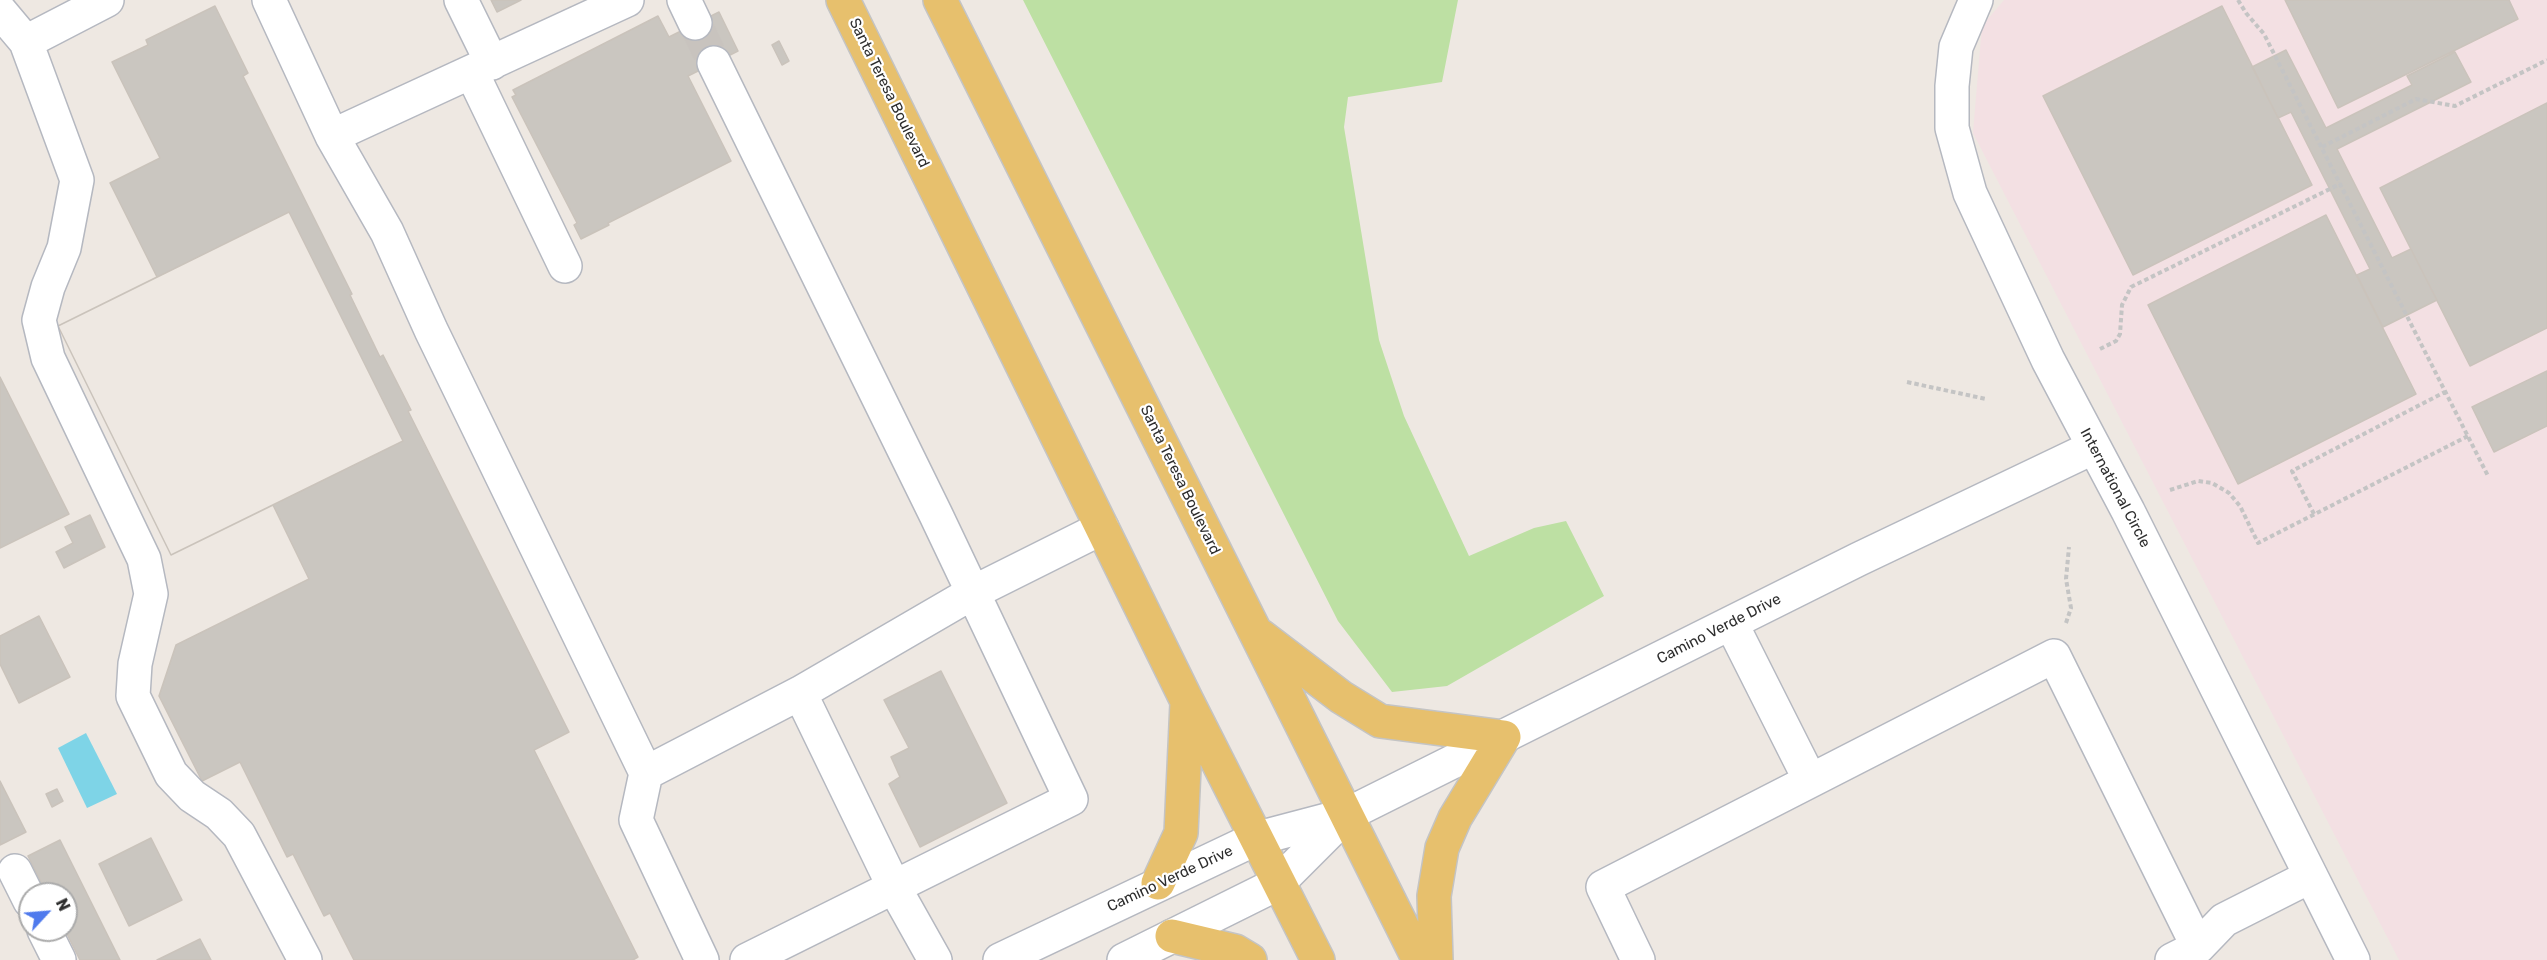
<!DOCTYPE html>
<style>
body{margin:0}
#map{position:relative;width:2547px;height:960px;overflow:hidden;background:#eee8e2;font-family:Rubik,sans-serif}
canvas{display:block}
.north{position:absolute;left:18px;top:882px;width:60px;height:60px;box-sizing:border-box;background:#fff;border:2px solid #ababab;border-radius:50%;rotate:64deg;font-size:16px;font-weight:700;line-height:24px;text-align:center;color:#2e2e2e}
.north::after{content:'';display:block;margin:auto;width:21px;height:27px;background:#4f7aed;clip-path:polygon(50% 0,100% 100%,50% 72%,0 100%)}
</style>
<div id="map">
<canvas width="2547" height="960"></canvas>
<div class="north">N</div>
</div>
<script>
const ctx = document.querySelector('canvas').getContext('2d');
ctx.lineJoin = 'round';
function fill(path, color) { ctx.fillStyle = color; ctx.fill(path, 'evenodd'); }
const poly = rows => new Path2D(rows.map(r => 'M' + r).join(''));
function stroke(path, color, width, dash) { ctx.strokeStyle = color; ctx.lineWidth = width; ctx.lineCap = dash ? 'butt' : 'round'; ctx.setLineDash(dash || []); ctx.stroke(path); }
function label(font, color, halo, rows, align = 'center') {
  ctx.font = font + ' Rubik,sans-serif'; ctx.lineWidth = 4.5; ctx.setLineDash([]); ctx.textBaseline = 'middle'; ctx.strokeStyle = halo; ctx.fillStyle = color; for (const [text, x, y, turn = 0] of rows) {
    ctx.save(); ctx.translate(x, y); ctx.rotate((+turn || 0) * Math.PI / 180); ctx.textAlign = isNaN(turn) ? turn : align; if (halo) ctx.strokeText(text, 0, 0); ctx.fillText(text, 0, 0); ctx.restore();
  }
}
fill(poly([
 [2004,0,2547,0,2547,960,2399,960,1973,133,1982,26]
]), '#f3e0e3');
fill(poly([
 [1023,0,1458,0,1442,82,1348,97,1344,127,1379,340,1404,416,1469,556,1534,528,1566,521,1604,596,1447,686,1392,692,1338,621]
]), '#bde0a3');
fill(poly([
 [86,733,117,794,87,808,58,748]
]), '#7ed4e7');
const building = poly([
 [491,0,521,0,497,12,491,0],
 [2285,0,2509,0,2518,19,2338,108,2285,0],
 [215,6,248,73,243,76,352,294,350,295,380,357,383,355,411,410,408,411,569,732,534,750,638,957,633,960,354,960,330,913,324,916,293,854,287,857,240,762,202,781,159,696,176,645,309,579,273,505,171,555,58,326,157,277,110,183,160,158,112,62,148,45,146,40,215,6],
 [2222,6,2312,185,2133,275,2043,96,2222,6],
 [719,12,738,51,688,76,731,161,608,223,609,225,581,239,574,225,577,223,512,97,516,95,513,90,658,16,669,37,719,12],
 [779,41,789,61,782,65,772,45,779,41],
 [2286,50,2326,128,2412,85,2407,76,2455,52,2471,82,2337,149,2392,258,2411,249,2437,300,2383,327,2357,275,2370,269,2291,112,2278,118,2252,67,2286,50],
 [2547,103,2547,328,2470,366,2380,188,2547,103],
 [289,212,403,441,171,555,58,326,289,212],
 [2326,215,2416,394,2238,484,2148,305,2326,215],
 [2547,371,2547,426,2494,452,2472,407,2547,371],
 [0,377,69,514,0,548,0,377],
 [90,515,105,547,64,568,56,552,73,543,65,527,90,515],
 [39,616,70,677,19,703,0,664,0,636,39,616],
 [941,671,1007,803,920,847,889,784,900,777,891,757,909,748,884,700,941,671],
 [0,781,26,832,0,845,0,781],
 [57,789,63,801,52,807,46,794,57,789],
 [151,838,182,900,129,926,99,864,151,838],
 [60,840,120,960,80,960,65,930,66,894,47,894,28,856,60,840],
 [200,939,211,960,157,960,200,939]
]);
fill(building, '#cac6c0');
stroke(building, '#cac3bb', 1.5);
stroke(poly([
 [695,23,714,63]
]), '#c8c3be', 33, [33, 16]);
const minor = poly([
 [269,0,332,136,387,232,431,330,646,773,636,820,702,960],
 [461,0,492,63],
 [684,0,695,23],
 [1976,0,1956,47,1952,86,1952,128,1970,193,2048,360,2128,511,2353,960],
 [0,11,26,42,77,180,64,248,48,287,39,320,48,358,144,559,151,594,135,664,133,696,171,774,192,796,219,814,239,835,305,960],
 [26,42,107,0],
 [714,63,936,515,1071,799,747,960],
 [472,73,565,266],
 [332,136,627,0],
 [1731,623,1810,780],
 [800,693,894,887,935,960],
 [646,773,800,693,972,593,1102,528],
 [15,871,30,901],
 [44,930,59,960],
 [1000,960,1255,839,1346,815,1859,559,2094,447],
 [1124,960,1277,884,1346,815],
 [1638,960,1603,887,2054,656,2198,947],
 [2172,960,2198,947,2224,920,2311,876]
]);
const major = poly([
 [843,0,1187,701,1318,960],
 [940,0,1419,960],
 [1261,636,1341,697,1380,721,1504,737,1455,818,1442,848,1434,896,1436,960],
 [1158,883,1181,833,1187,703],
 [1172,936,1235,951,1250,960]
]);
stroke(minor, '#b5b8c0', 36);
stroke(major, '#c4c4c4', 36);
stroke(poly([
 [2238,0,2246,13,2264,34,2488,476],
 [2322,147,2416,99,2455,106,2547,60],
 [2100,349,2116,341,2120,334,2122,305,2131,287,2340,184],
 [1907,382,1986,399],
 [2170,490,2198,481,2212,483,2229,493,2240,506,2258,543,2468,436],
 [2314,514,2292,471,2445,392],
 [2066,623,2071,608,2066,579,2069,547]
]), '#c4c4c4', 4, [4.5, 3]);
stroke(minor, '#fff', 33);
stroke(major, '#e7c06d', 33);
label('15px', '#2e2e2e', '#fff', [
 ["Santa Teresa Boulevard",889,93,64],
 ["Santa Teresa Boulevard",1180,480,64],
 ["International Circle",2115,488,62],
 ["Camino Verde Drive",1719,629,-27],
 ["Camino Verde Drive",1170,879,-25]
]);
</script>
